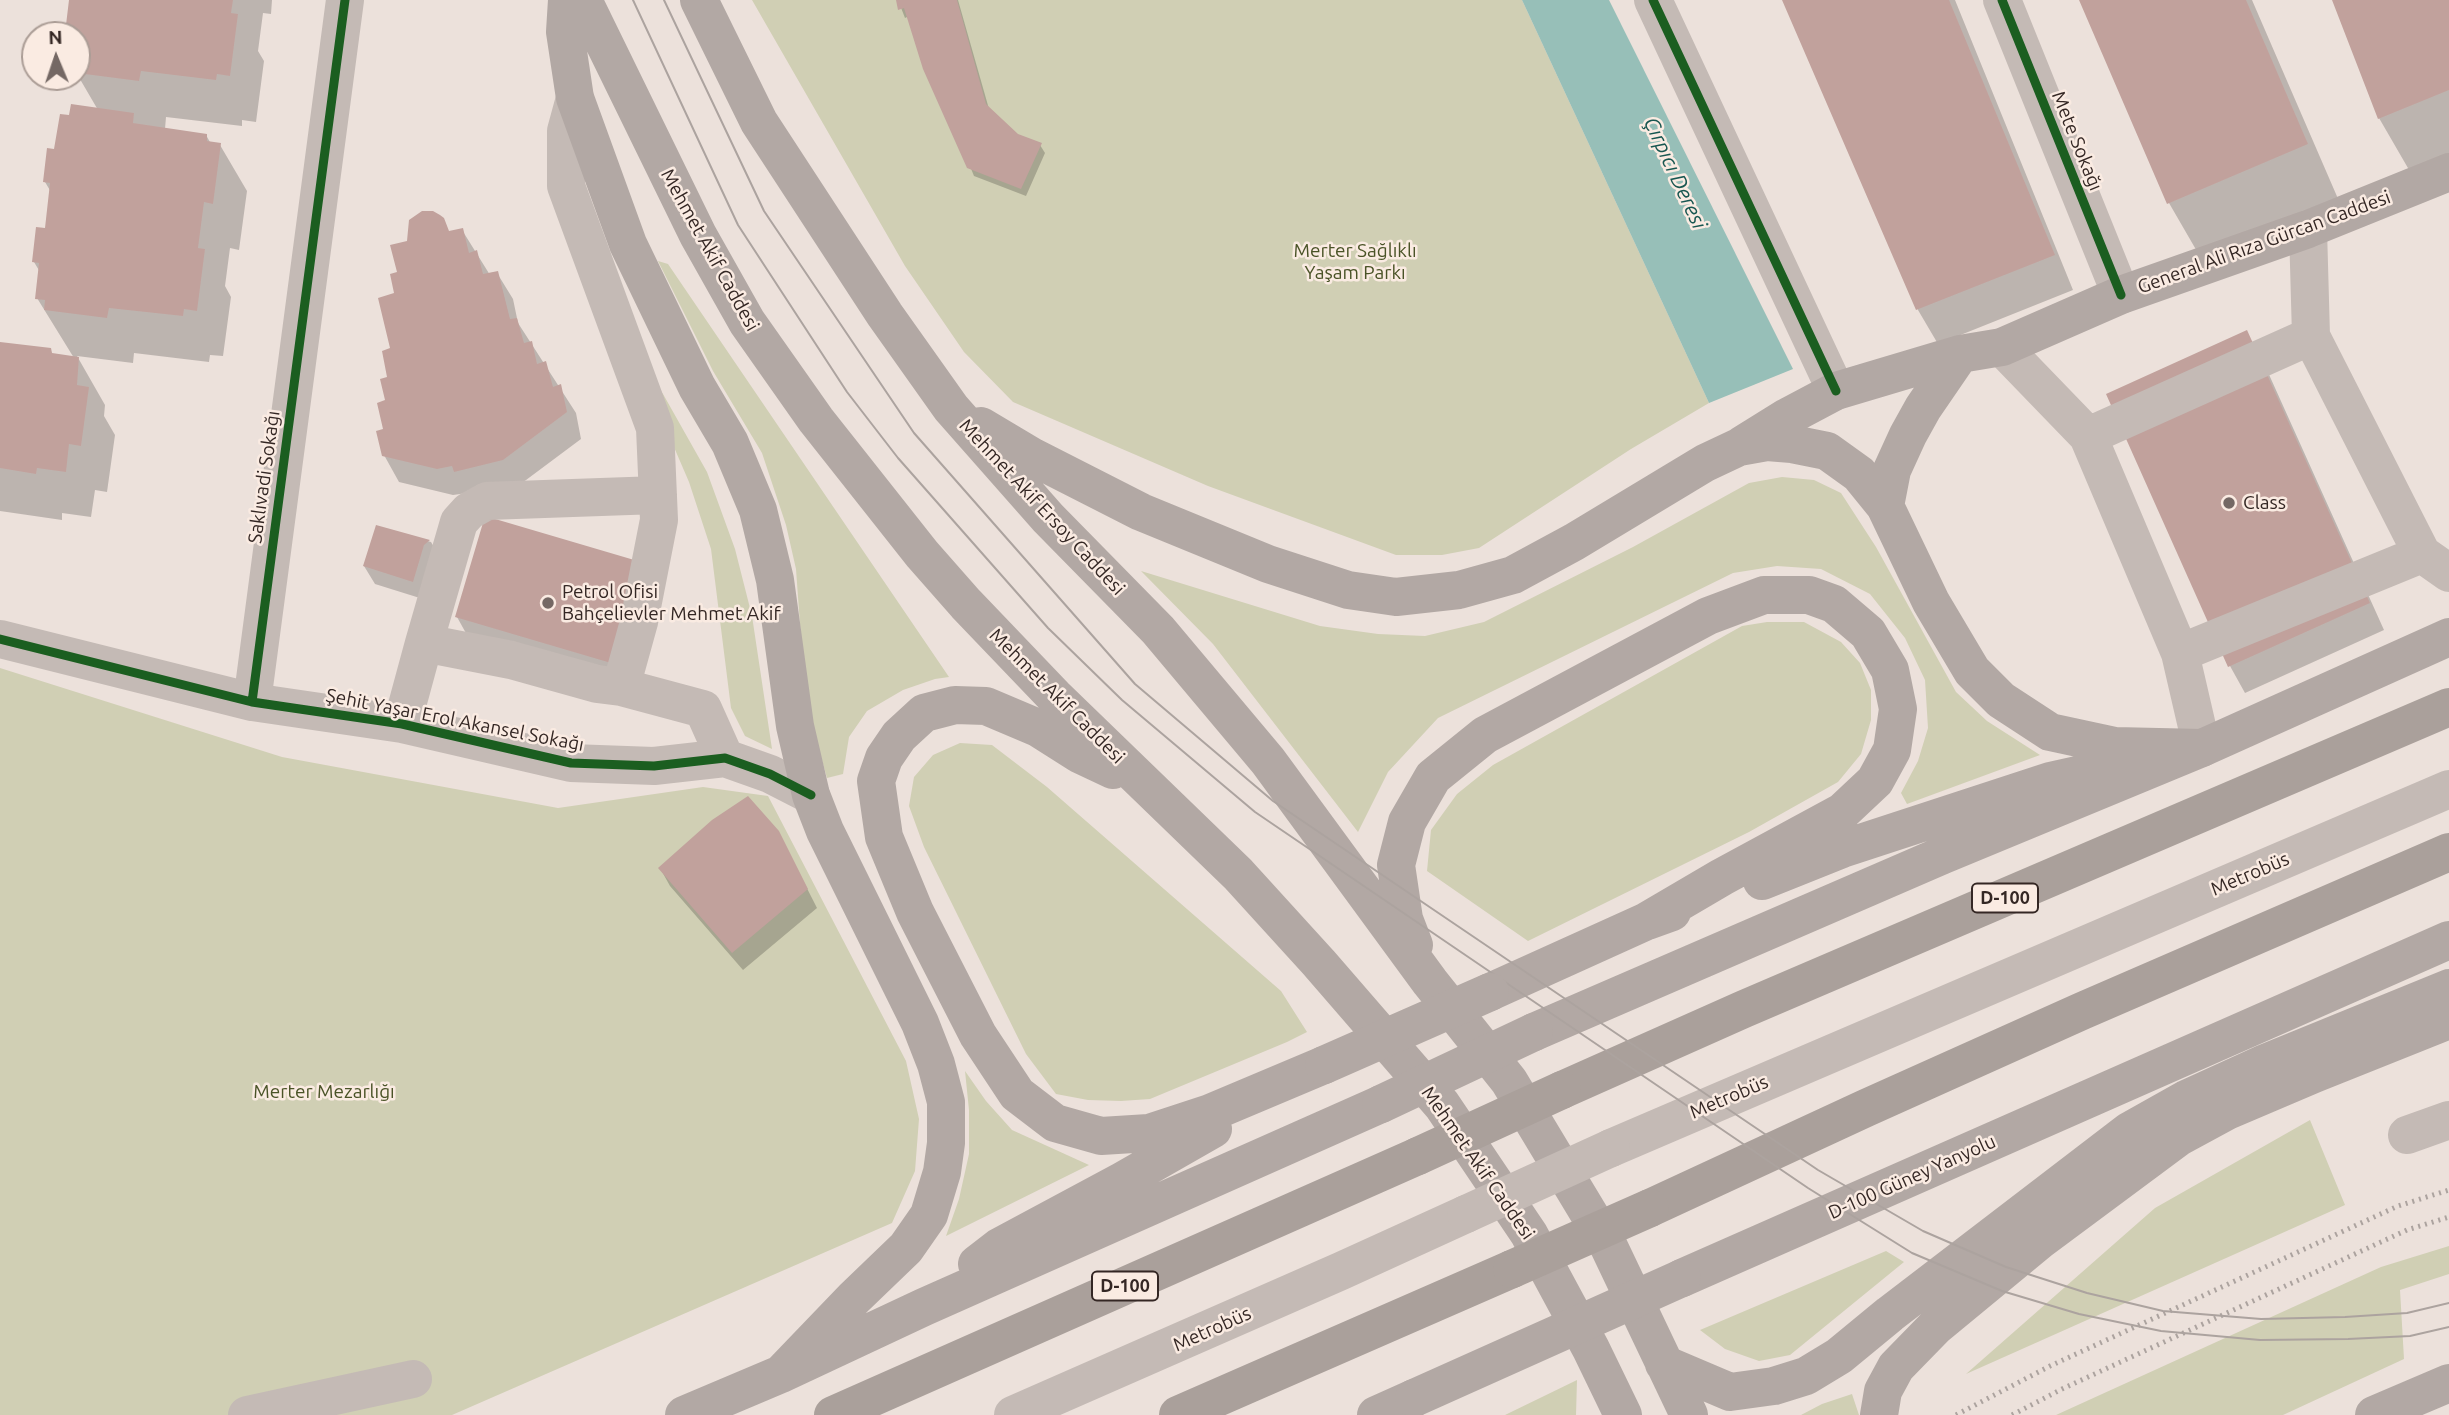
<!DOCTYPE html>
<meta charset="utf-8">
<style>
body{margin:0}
#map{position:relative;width:2449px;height:1415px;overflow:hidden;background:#ece1db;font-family:Ubuntu,sans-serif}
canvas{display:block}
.north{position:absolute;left:21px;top:21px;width:70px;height:70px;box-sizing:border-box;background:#faebe2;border:2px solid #ab9d96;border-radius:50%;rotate:358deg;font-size:19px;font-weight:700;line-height:28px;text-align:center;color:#342724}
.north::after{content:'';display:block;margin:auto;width:24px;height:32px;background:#746864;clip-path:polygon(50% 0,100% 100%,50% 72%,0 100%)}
</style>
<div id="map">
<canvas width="2449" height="1415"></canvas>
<div class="north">N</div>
</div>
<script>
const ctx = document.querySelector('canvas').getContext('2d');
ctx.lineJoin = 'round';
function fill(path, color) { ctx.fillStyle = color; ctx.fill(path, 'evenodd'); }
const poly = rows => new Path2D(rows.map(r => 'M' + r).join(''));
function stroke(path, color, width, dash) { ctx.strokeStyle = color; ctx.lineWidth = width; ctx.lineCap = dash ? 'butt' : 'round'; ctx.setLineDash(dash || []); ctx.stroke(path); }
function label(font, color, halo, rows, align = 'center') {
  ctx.font = font + ' Ubuntu,sans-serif'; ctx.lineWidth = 5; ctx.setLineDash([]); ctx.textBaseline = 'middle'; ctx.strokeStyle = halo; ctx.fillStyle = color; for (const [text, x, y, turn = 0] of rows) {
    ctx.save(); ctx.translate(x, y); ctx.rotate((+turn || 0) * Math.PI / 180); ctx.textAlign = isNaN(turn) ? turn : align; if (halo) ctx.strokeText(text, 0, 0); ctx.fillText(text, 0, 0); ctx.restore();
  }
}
fill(poly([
 [752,0,1522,0,1709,403,1631,449,1479,548,1442,555,1396,555,1208,486,1013,402,964,352,905,266],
 [658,261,668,264,949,677,935,679,903,690,867,711,849,737,843,774,827,778,811,722,804,680,796,569,786,525,762,453,713,371],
 [639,366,663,394,707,472,735,549,752,616,772,749,745,736,731,708,711,549,689,482],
 [1782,477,1814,480,1841,493,1876,547,1956,692,1987,721,2040,755,1907,804,1901,793,1918,761,1928,728,1925,680,1905,638,1870,594,1821,569,1777,566,1733,573,1438,718,1388,772,1358,832,1213,644,1141,571,1320,626,1378,634,1425,636,1484,622,1633,547,1749,483],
 [1767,622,1804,622,1841,642,1860,663,1871,690,1871,720,1861,754,1838,782,1749,832,1528,941,1427,871,1431,830,1457,794,1493,765,1742,626],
 [0,668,282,757,558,808,703,787,768,796,906,1061,919,1119,915,1171,892,1223,452,1415,0,1415],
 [960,743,992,745,1047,787,1281,991,1307,1032,1287,1042,1150,1099,1121,1101,1088,1100,1056,1094,1026,1054,924,847,909,806,914,777,933,755],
 [965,1071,986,1101,1012,1130,1089,1165,946,1236,959,1199,969,1154,969,1110],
 [2310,1120,2345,1205,1966,1374,2155,1208],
 [2449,1246,2449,1274,2400,1290,2404,1359,2283,1415,2056,1415,2381,1267],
 [1886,1251,1904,1262,1790,1355,1759,1361,1725,1349,1700,1330],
 [1577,1380,1576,1415,1505,1415],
 [1852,1394,1859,1415,1801,1415,1822,1404]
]), '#d0cfb4');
fill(poly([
 [1522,0,1609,0,1793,369,1709,403]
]), '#97bfb8');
fill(poly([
 [71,0,272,0,271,14,263,13,258,51,264,61,256,122,242,120,242,126,166,117,165,129,206,135,211,144,220,145,247,191,239,250,230,248,225,286,231,297,223,356,210,355,209,362,134,353,133,363,77,356,105,405,104,416,115,435,107,492,95,490,91,517,62,513,62,520,0,511,0,343,50,350,53,355,74,358,37,298,40,272,34,262,46,230,51,192,45,182,56,151,70,117,98,110,77,74,77,35,73,35,67,25],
 [898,0,958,0,989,109,1017,135,1040,145,1045,153,1026,196,974,176,909,16,905,18],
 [1784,0,1955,0,2073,290,1938,344,1918,310],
 [2081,0,2252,0,2339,201,2202,260,2169,203],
 [2333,0,2449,0,2449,160,2412,175,2379,118],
 [462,230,490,275,497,273,513,299,518,323,576,413,581,439,518,486,453,495,399,482,384,455,399,273,450,233],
 [2262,359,2384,630,2245,693,2230,666],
 [377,527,431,542,441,559,423,599,375,584,364,566],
 [640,563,621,680,467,635,457,617],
 [788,851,817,908,743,970,670,886,660,868]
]), '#0003');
fill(poly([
 [69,0,233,0,231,13,238,14,230,76,217,74,216,80,141,71,139,81,77,73,77,35,71,35,72,26,66,25],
 [896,0,957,0,986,104,1018,134,1042,143,1021,189,967,168,923,69,904,8,898,10],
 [1782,0,1949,0,2055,255,1916,310],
 [2079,0,2246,0,2308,144,2167,204],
 [2332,0,2449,0,2449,90,2378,119],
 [71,104,134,113,133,123,207,134,207,141,221,143,213,204,204,202,198,248,205,249,197,311,184,309,183,316,109,308,107,318,44,310,45,300,35,299,39,263,32,262,36,227,45,228,50,183,43,182,47,148,54,149,60,114,69,115],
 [422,211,433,211,440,215,444,218,449,231,463,228,469,253,477,250,483,274,498,271,510,319,517,318,524,343,532,341,537,364,546,361,553,387,561,384,567,412,503,460,454,472,452,466,437,469,382,456,376,431,383,429,377,403,385,400,380,379,387,377,382,351,390,348,378,298,394,293,390,274,397,272,390,245,407,241,409,220],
 [2247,330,2370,603,2228,667,2106,394],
 [0,342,51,348,52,353,79,357,77,385,89,387,81,446,69,444,66,472,37,468,36,474,0,468],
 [485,516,641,562,611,663,455,617],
 [376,525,430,540,424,545,413,582,363,566],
 [748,796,779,831,808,889,732,953,658,868,712,820]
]), '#c1a19c');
stroke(poly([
 [1653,0,1836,391],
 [2002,0,2121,295],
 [2311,336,2422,554],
 [2002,347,2088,436,2311,336,2308,229],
 [2088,436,2180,653],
 [0,639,252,702,345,0],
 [424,643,459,522,469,511,487,501,658,495],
 [621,687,703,709,725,758],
 [252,702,402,724,571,763,654,766,725,758,770,774,811,795],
 [402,724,424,643,511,660,597,684,621,687,639,622,659,520,655,428,566,186,566,131,575,98],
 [2202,748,2180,653,2422,554,2449,573],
 [2407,1135,2449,1120],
 [1611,1148,2449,789],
 [247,1415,413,1379],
 [1013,1415,1341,1271,1466,1214]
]), '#c4bab5', 38);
stroke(poly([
 [567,0,565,32,575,98,628,244,697,387,730,443,758,510,775,580,795,726,811,795,825,831,920,1023,936,1064,946,1102,946,1143,942,1172,929,1215,906,1248,854,1298,781,1374],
 [583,0,698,235,747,322,816,420,922,554,966,604,1055,697,1238,874,1319,963,1442,1105,1529,1234,1591,1349,1623,1415],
 [699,0,759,122,885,315,951,408,1048,518,1158,630,1268,761,1430,982,1509,1081,1609,1247,1689,1415],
 [981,426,1033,457,1141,512,1268,564,1348,590,1396,597,1459,590,1513,575,1574,542,1705,463,1739,447,1767,442,1792,444,1827,451,1859,474,1885,506,1931,602,1972,671,2001,700,2050,732,2115,746,2202,748],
 [1742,445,1787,417,1836,391,1960,354,2002,347,2121,295,2308,229,2449,172],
 [1885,506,1892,470,1908,435,1923,408,1960,354],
 [1113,770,1079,754,1038,728,986,706,955,705,924,713,899,736,884,758,876,781,884,837,915,912,978,1035,1017,1094,1055,1123,1101,1136,1149,1133,1210,1113,1324,1065],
 [1762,881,1842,849,2050,781,2104,769],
 [1414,945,1404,919,1396,865,1407,822,1433,777,1485,735,1708,616,1764,595,1809,595,1834,604,1868,633,1890,670,1898,709,1892,750,1875,781,1842,812,1722,877,1647,921],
 [1490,992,1647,921,1672,912],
 [1534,1032,1943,855,2202,748,2449,637],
 [977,1264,999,1247,1122,1181,1213,1129],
 [1682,1278,2449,940],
 [1664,1364,1730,1392,1774,1386,1806,1376,1839,1356,1890,1314,2129,1131,2186,1099,2265,1063,2449,988],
 [684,1415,781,1374,924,1307,1381,1104],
 [1376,1415,1414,1398],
 [1879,1415,1883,1391,1896,1367,1936,1326,2039,1241,2179,1137,2227,1111,2314,1074,2449,1020],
 [2374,1415,2449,1383]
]), '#b2a8a4', 38);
stroke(poly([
 [1562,1090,1744,1009,2449,707],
 [1650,1208,1866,1108,2082,1011,2449,852],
 [833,1415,1418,1156],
 [1178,1415,1512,1269]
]), '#aaa09b', 38);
stroke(poly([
 [633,0,738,225,847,392,898,458,1048,628,1122,700,1255,812,1808,1188,1912,1253,2002,1291,2079,1314,2161,1331,2260,1340,2348,1339,2410,1336,2449,1327],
 [664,0,764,211,914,433,1135,684,1273,801,1818,1170,1923,1231,2006,1267,2087,1293,2163,1311,2261,1319,2345,1317,2407,1313,2449,1303]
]), '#aca39f', 2);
stroke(poly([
 [1956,1415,2050,1366,2398,1206,2449,1190],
 [2012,1415,2062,1389,2407,1230,2449,1217]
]), '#aca39f', 5, [2, 5]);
stroke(poly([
 [1466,1214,1611,1148]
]), '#c4bab5', 38);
stroke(poly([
 [1324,1065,1490,992],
 [1381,1104,1534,1032],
 [1414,1398,1682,1278]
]), '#b2a8a4', 38);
stroke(poly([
 [1418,1156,1562,1090],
 [1512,1269,1650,1208]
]), '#aaa09b', 38);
stroke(poly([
 [1653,0,1836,391],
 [2002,0,2121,295],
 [0,639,252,702,345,0],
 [252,702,402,724,571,763,654,766,725,758,770,774,811,795]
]), '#1b5e20', 9);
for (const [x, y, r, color] of [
 [2229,503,7,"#746864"],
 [548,603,7,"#746864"]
]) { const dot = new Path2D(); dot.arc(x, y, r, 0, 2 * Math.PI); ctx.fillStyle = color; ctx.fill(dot); stroke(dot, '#faebe2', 2.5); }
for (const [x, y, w] of [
 [2005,898,66],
 [1125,1286,66]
]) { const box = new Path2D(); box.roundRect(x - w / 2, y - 14.5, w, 29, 5); ctx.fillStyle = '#faebe2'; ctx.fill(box); stroke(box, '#342724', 2); }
label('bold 18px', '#342724', null, [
 ["D-100",2005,898],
 ["D-100",1125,1286]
]);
label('19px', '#342724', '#faebe2', [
 ["Mete Sokağı",2077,141,68],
 ["General Ali Rıza Gürcan Caddesi",2264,242,-20],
 ["Mehmet Akif Caddesi",710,250,61],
 ["Saklıvadi Sokağı",264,477,-82],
 ["Mehmet Akif Ersoy Caddesi",1042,507,47],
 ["Mehmet Akif Caddesi",1057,696,45],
 ["Şehit Yaşar Erol Akansel Sokağı",455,720,11],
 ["Metrobüs",2250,874,-23],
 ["Metrobüs",1729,1097,-23],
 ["Mehmet Akif Caddesi",1478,1163,55],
 ["D-100 Güney Yanyolu",1912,1177,-24],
 ["Metrobüs",1212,1329,-24]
]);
label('19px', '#4a5327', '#faebe2', [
 ["Merter Sağlıklı",1355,251],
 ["Yaşam Parkı",1355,273],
 ["Merter Mezarlığı",324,1092]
]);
label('19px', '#342724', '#faebe2', [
 ["Class",2243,503],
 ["Petrol Ofisi",562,592],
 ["Bahçelievler Mehmet Akif",562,614]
], 'left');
label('italic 21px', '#185751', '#faebe2', [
 ["Çırpıcı Deresi",1675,173,65]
]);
</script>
